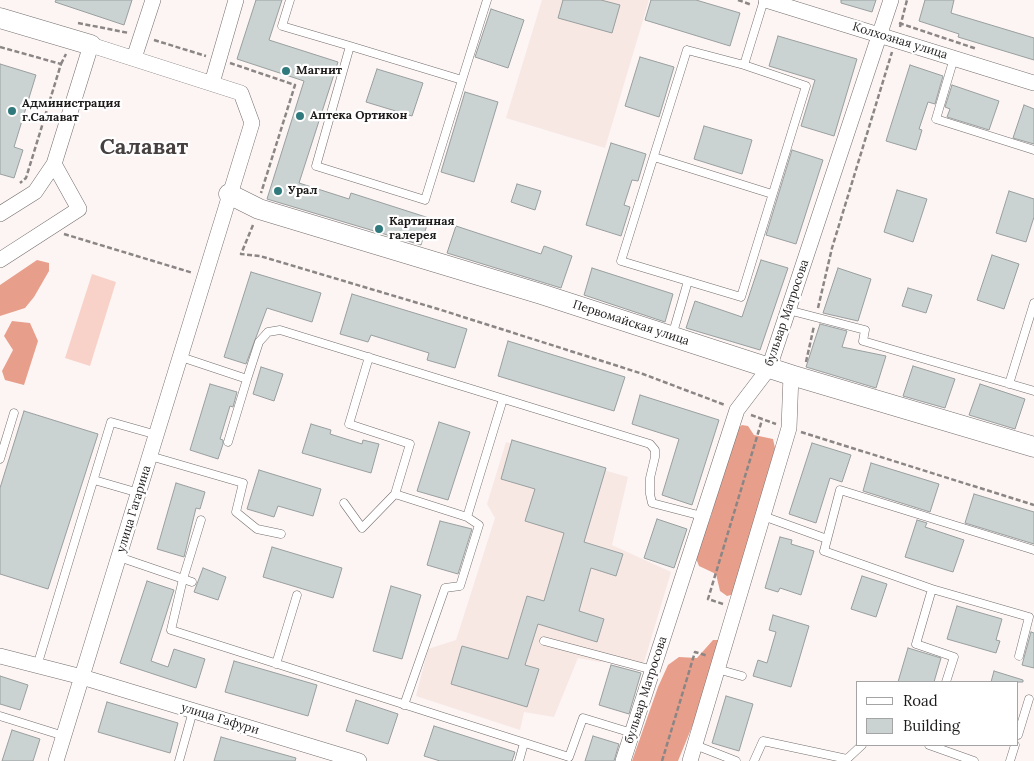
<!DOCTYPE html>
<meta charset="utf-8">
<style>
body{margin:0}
#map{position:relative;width:1034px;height:761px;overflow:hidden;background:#fcf5f4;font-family:Lora,serif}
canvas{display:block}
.legend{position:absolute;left:856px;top:681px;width:162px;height:65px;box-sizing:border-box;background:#fff;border:1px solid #a5a4a4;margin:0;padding:6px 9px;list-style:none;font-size:15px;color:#1e1c1b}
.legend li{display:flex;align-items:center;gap:10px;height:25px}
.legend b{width:25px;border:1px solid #a5a4a4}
</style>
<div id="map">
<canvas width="1034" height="761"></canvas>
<ul class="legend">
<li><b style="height:6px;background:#fff"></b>Road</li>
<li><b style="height:14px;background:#cbd2d2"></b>Building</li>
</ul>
</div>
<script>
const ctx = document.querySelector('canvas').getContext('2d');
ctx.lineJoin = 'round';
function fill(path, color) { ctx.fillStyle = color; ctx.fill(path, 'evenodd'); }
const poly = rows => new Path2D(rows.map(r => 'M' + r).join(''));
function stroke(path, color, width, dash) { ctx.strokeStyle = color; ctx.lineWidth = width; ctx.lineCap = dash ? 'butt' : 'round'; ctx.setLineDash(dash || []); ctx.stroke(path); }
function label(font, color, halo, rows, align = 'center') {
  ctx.font = font + ' Lora,serif'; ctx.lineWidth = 4.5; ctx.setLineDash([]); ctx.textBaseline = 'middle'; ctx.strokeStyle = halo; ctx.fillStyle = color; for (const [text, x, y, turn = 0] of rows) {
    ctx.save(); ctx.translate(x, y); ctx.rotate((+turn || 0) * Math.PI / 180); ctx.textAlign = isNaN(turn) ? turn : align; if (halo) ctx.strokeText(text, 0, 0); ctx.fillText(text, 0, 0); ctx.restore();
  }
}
fill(poly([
 [542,0,649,0,605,148,506,118],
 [506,442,628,477,612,545,671,572,642,669,612,660,600,662,578,658,554,717,524,712,520,730,416,696,428,649,456,640,495,518,487,504]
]), '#f7e8e4');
fill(poly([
 [92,274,116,282,90,366,65,358]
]), '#f8d2c8');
fill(poly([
 [37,260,49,263,49,271,34,297,25,308,0,316,0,285],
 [12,321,30,323,38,341,24,385,5,380,2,371,13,350,4,336],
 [742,425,748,426,754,435,773,439,775,448,734,590,731,595,727,596,720,591,716,574,699,566,695,556,711,516,724,468,738,428],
 [713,640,719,640,698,712,678,761,632,761,658,687,668,665,679,657,697,658]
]), '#e79f8c');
const building = poly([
 [56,0,132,0,124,25,55,2,56,0],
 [256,0,282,0,269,40,338,62,299,183,349,199,351,193,429,218,421,245,267,199,304,81,237,59,256,0],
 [563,0,601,0,620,5,612,33,558,18,563,0],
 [651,0,696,0,740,13,730,46,645,20,651,0],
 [841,0,876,0,872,12,841,3,841,0],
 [925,0,954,0,951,13,1034,38,1034,60,958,37,959,34,919,21,925,0],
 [491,9,524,20,508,68,475,57,491,9],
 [778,36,857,59,834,136,801,126,815,80,769,66,778,36],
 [640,57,674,67,659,117,625,106,640,57],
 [0,64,36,75,14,147,23,150,14,178,0,174,0,64],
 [910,65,943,76,935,104,928,102,919,129,922,130,916,150,886,141,910,65],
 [377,69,423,83,412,116,366,102,377,69],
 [952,85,999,101,989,130,947,117,950,109,945,107,952,85],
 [465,92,498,102,474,182,441,172,465,92],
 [1024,105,1034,109,1034,144,1013,138,1024,105],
 [704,126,752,140,742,174,694,159,704,126],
 [611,143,646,154,638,181,632,180,624,205,630,207,621,236,586,225,611,143],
 [792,150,823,160,796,244,766,235,792,150],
 [517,184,541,191,535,210,511,202,517,184],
 [897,190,927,199,913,242,884,232,897,190],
 [1009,191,1034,199,1034,217,1026,242,996,233,1009,191],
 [456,226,541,254,544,246,572,256,561,288,447,253,456,226],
 [992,255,1019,264,1004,309,977,300,992,255],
 [761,260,788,268,760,350,686,328,695,301,742,317,761,260],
 [592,268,673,294,665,322,584,295,592,268],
 [838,268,871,279,858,321,823,313,838,268],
 [251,272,321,293,312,322,267,308,246,364,224,357,251,272],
 [908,288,932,295,926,313,902,306,908,288],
 [352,294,467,329,455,368,427,360,429,353,371,335,368,342,340,334,352,294],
 [820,324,847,331,842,347,886,356,876,388,806,367,820,324],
 [508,341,625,377,614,411,498,376,508,341],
 [913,366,955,379,945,408,903,396,913,366],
 [261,367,283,374,274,401,253,394,261,367],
 [210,384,237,392,233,407,230,406,220,439,223,440,223,444,218,459,190,450,210,384],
 [980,384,1025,399,1015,429,969,415,980,384],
 [640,395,719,420,692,505,662,495,679,439,632,424,640,395],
 [24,411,98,434,48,589,0,574,0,488,24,411],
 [439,422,470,432,448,500,417,491,439,422],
 [311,424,331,430,330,434,362,444,363,440,379,444,371,473,302,453,311,424],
 [512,440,606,468,584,542,623,554,616,576,591,568,579,611,604,619,597,642,538,624,525,665,539,669,527,707,451,684,462,646,508,659,527,596,544,601,564,533,525,521,535,489,501,479,512,440],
 [812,443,851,455,842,482,830,478,816,523,789,514,812,443],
 [871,463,939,484,930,512,863,491,871,463],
 [259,470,321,489,313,516,278,506,274,517,247,509,259,470],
 [176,483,205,492,200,509,196,508,184,557,157,549,176,483],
 [974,494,1034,512,1034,544,965,523,974,494],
 [657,519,687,529,674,568,644,558,657,519],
 [917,520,927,523,925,527,964,540,953,572,905,557,917,520],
 [440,521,472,529,458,574,427,565,440,521],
 [780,537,792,540,791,544,814,551,801,595,780,588,778,592,765,588,780,537],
 [272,547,342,568,333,598,263,577,272,547],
 [203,568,226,577,218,600,194,592,203,568],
 [862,576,887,584,876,617,851,609,862,576],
 [147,581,174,590,151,661,168,667,174,649,205,659,196,688,120,663,147,581],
 [391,586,421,595,402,659,373,651,391,586],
 [957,606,1002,619,996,640,1000,641,996,653,947,639,957,606],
 [773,615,809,626,791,687,753,676,758,660,767,663,776,632,769,630,773,615],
 [1031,632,1034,633,1034,668,1022,665,1031,632],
 [908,648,941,658,934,682,898,682,908,648],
 [234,661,317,685,308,716,225,692,234,661],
 [611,665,641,673,629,714,599,705,611,665],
 [994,671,1023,680,1023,682,991,682,994,671],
 [0,676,28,685,20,710,0,704,0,676],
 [726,696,753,704,739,751,712,743,726,696],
 [356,700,398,714,388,744,346,731,356,700],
 [107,702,178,723,170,753,98,732,107,702],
 [434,726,515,752,512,761,440,761,424,756,434,726],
 [12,730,40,739,33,761,2,761,12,730],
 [593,736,619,744,614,761,585,761,593,736],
 [221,737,296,758,295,761,214,761,221,737]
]);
fill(building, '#cbd2d2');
stroke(building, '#999f9f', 1);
const service = poly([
 [290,0,282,26,350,46,462,80,425,200,316,166,350,46],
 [687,50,744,65,806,86,741,297,621,261,687,50],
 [954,58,936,119,1034,150],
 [744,65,764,0],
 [462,80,487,0],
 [654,157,772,194],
 [788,310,865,330,863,341,1034,391],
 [672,336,688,281],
 [181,357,247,379,259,342,268,332,280,330,650,444,655,450,655,457,650,478,650,494,652,503,702,516],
 [369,357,349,424,410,444,395,494,467,517],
 [1009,384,1034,303],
 [228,442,247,379],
 [150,456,243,483,236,512,257,529,281,534],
 [0,459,14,413],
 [94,480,139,493],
 [344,503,362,528,395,494],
 [763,516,827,539],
 [201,520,183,579,171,630,569,757,583,718,632,733],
 [119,557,192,582],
 [932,589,1029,617,1019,656],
 [544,641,653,670],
 [276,664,297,595],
 [37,666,111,422,157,435],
 [717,669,742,676],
 [946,682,954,657,916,644,932,589,824,551,840,490,1034,550],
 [404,705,445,588,460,586,479,525,467,517,503,399],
 [0,716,64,736],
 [1018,735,1029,699],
 [695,745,736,761],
 [929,745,974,761],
 [179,761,193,711],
 [519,761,524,743],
 [754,761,763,741,847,759,862,745],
 [1010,761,1015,745]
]);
const minor = poly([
 [766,0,1034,83],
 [134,58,153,0],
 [212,83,236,0],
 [0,214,35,192,54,164,91,45,241,93,252,123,56,761],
 [0,260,79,209,54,164],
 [0,656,82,677,359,761],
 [623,761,737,410,769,368,891,0],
 [690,761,789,428,791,375]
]);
const tertiary = poly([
 [0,18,91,45],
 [229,194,259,209,541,294,791,375,1034,447]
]);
stroke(service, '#736d6c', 9);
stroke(minor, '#736d6c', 16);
stroke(tertiary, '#736d6c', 21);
stroke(poly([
 [738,0,752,5],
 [78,23,129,33],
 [899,23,977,49],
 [900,27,907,0],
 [154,40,206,56],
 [0,47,61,64,26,178,20,183],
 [230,63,295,85,261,193],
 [61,64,66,54],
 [253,225,241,254,260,256,438,309,643,374,725,405],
 [64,234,193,273],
 [818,308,832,248,892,52],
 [806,362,814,326],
 [751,415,776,424],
 [801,432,1034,505],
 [723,604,708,599,762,420],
 [662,761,695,652,708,656]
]), '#8b8685', 2.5, [5, 2.5]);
stroke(service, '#fff', 8);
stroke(minor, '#fff', 15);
stroke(tertiary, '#fff', 20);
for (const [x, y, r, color] of [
 [286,71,5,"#307a7d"],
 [12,111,5,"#307a7d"],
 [300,116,5,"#307a7d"],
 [278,191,5,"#307a7d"],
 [379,229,5,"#307a7d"]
]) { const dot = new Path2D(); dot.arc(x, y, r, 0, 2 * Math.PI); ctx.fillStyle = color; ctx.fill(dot); stroke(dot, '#fff', 2); }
label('12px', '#1e1c1b', '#fff', [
 ["Колхозная улица",900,41,17],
 ["бульвар Матросова",787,313,-71],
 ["Первомайская улица",631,323,18],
 ["улица Гагарина",134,509,-73],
 ["бульвар Матросова",646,690,-72],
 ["улица Гафури",220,719,17]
]);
label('bold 12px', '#1e1c1b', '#fff', [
 ["Магнит",296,71],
 ["Администрация",22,104],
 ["г.Салават",22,118],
 ["Аптека Ортикон",310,116],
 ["Урал",288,191],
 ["Картинная",389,222],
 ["галерея",389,236]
], 'left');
label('bold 22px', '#464140', '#fff', [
 ["Салават",144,148]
]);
</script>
